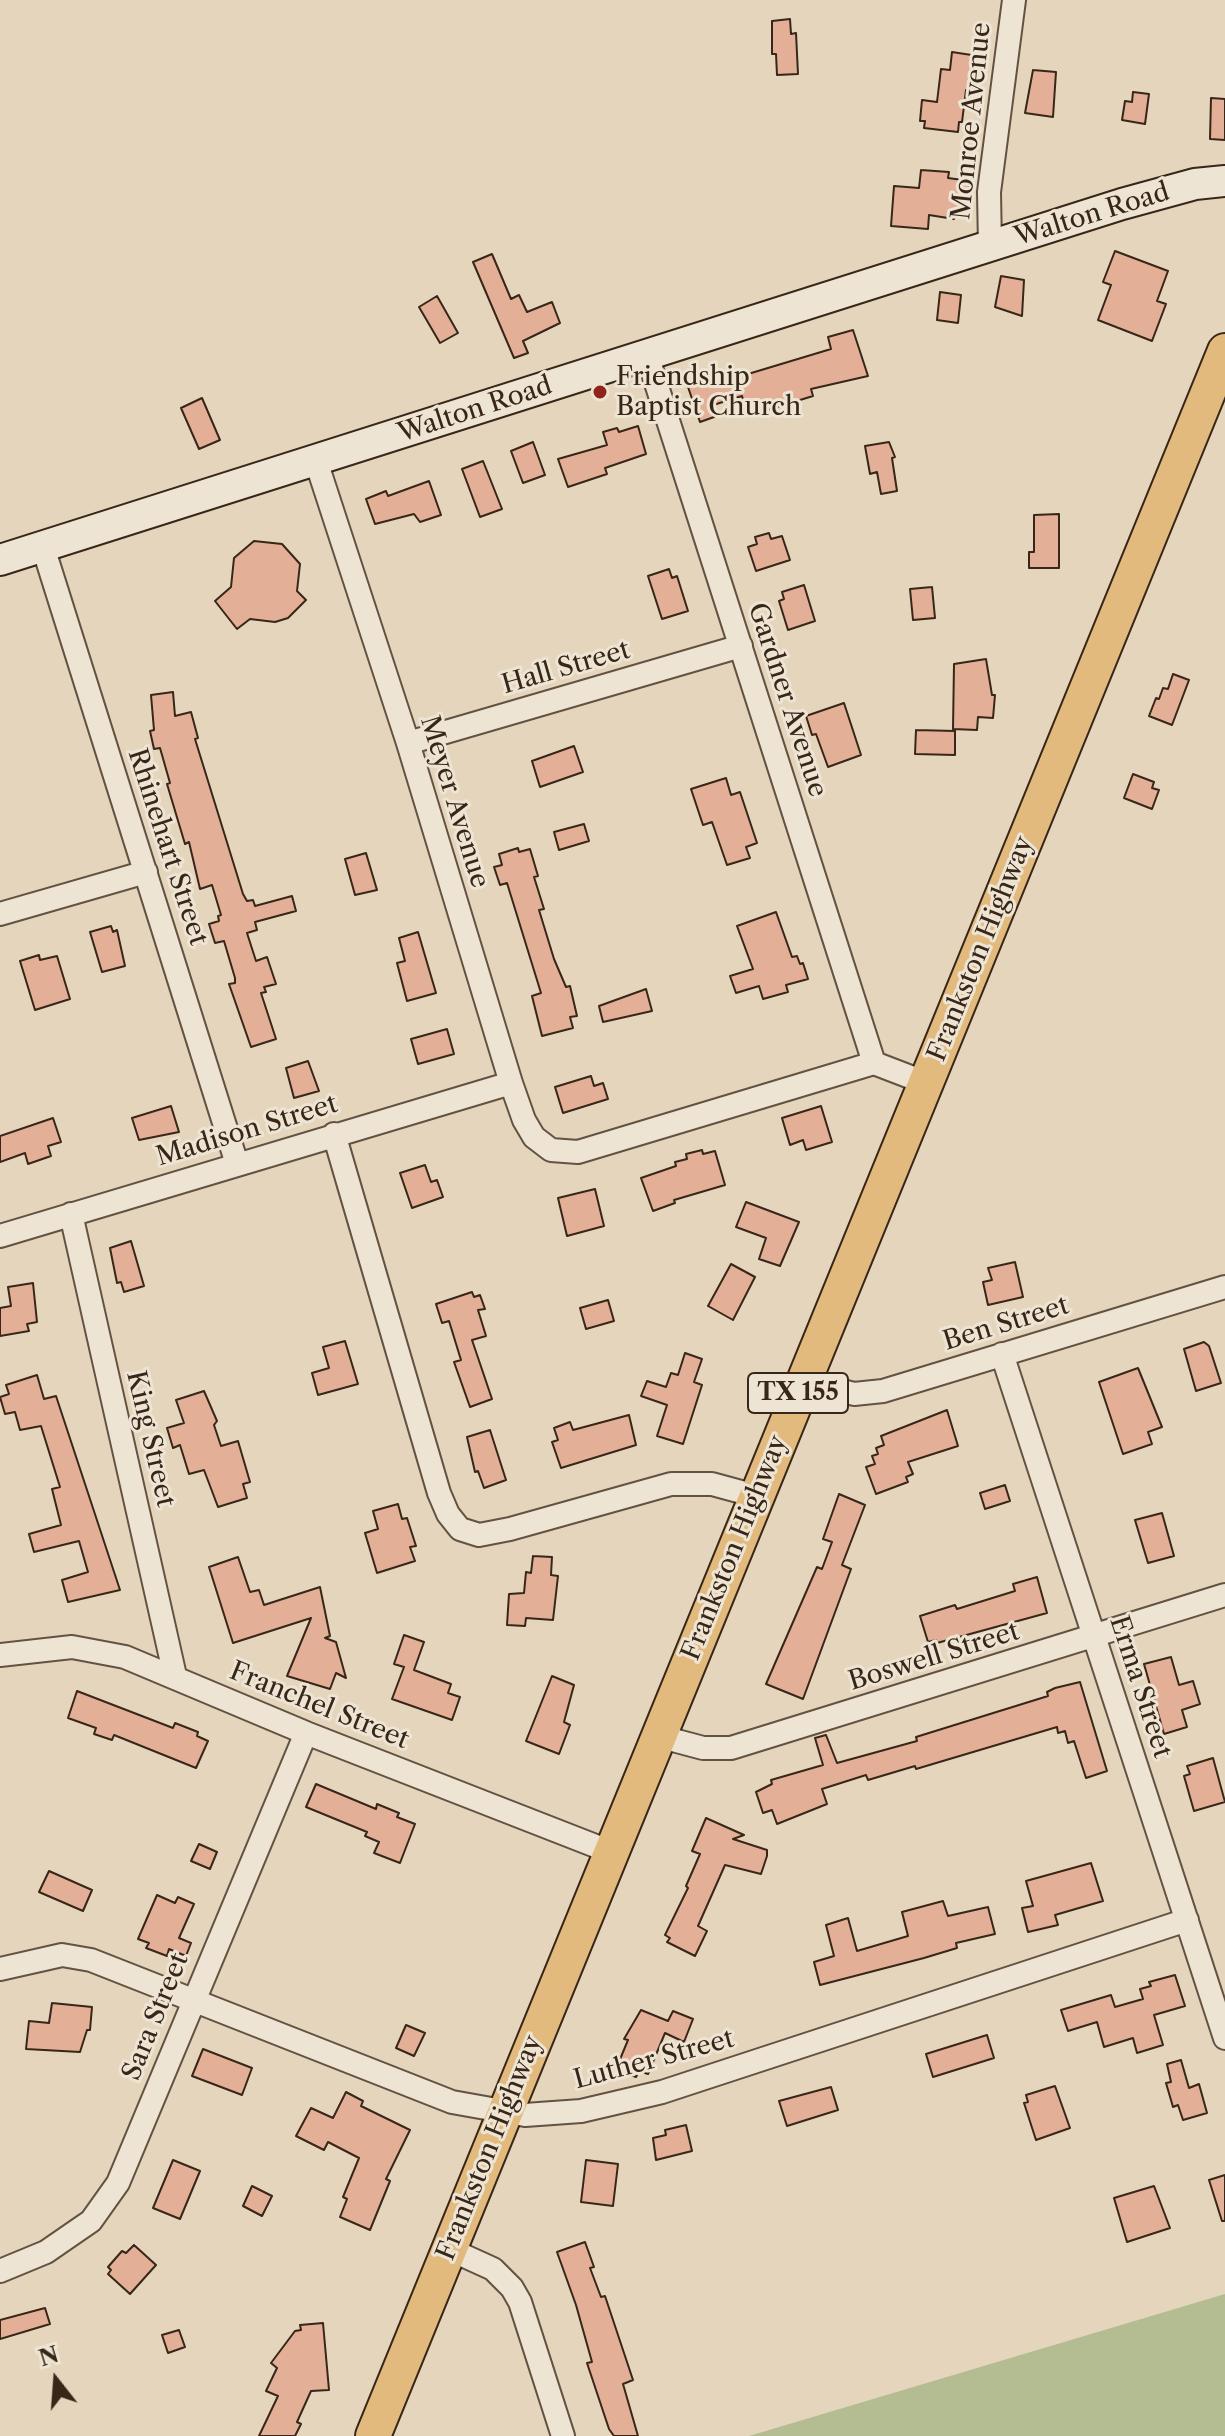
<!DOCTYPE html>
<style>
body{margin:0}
#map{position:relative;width:1225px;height:2436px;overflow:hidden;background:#e4d5bc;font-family:"Libre Caslon Text",serif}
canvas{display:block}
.north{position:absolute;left:16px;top:2340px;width:80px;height:80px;-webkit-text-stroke:6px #ede4d3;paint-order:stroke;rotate:343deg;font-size:22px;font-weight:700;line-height:32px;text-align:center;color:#382618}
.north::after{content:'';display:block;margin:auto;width:28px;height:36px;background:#382618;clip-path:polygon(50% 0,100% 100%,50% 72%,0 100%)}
</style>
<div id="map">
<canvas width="1225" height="2436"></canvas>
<div class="north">N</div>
</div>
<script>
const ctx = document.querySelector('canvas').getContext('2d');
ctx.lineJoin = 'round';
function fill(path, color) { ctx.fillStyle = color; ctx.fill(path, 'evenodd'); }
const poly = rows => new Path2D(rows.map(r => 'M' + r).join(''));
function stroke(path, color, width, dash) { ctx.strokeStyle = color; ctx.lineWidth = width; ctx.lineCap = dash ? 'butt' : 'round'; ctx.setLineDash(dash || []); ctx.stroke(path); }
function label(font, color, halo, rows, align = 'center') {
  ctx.font = font + ' "Libre Caslon Text",serif'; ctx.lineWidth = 6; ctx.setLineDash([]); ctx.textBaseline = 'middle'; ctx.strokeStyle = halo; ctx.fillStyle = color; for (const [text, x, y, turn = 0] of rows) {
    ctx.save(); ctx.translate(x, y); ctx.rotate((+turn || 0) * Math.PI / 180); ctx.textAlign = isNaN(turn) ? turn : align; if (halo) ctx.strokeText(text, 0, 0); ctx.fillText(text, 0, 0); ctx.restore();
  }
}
fill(poly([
 [1225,2294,1225,2436,749,2436]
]), '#b4bd91');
const building = poly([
 [790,19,791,34,796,33,798,74,777,75,776,54,772,54,772,21,790,19],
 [952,52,978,56,973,91,966,90,962,122,959,122,958,132,924,128,925,121,920,121,922,100,937,102,941,69,950,70,952,52],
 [1033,70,1056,72,1053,117,1025,113,1033,70],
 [1133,92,1149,94,1145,124,1122,120,1125,101,1132,102,1133,92],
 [1211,98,1225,99,1225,140,1210,139,1211,98],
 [921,170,949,172,948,178,970,181,966,216,955,214,954,219,929,215,928,229,891,226,894,186,919,188,921,170],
 [1115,251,1168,271,1157,301,1166,304,1152,341,1098,320,1111,285,1103,282,1115,251],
 [492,254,511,299,519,295,527,312,552,302,560,323,523,341,528,353,514,358,473,262,492,254],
 [1001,276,1024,280,1022,316,995,307,1001,276],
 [940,292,961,295,958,323,937,320,940,292],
 [437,296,458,333,440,343,419,307,437,296],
 [853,330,868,376,811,389,813,396,748,416,742,396,710,406,714,417,700,422,688,387,724,375,725,378,748,374,831,349,828,337,853,330],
 [202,398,220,440,199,449,181,408,202,398],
 [638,426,646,454,605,468,607,474,568,487,558,459,607,445,603,432,617,428,619,432,638,426],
 [533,442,545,475,523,483,511,451,533,442],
 [889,442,895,457,892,458,897,491,881,494,877,472,870,474,865,446,889,442],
 [483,461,502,509,480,517,462,469,483,461],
 [429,481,441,515,420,522,414,514,375,524,366,499,386,491,388,496,429,481],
 [1059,514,1059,568,1029,568,1029,552,1034,552,1034,515,1059,514],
 [769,533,771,539,782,536,790,560,756,571,748,547,757,544,755,537,769,533],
 [254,541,282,544,300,564,297,591,306,600,288,618,275,622,250,619,237,629,215,601,231,587,234,558,254,541],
 [669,569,672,578,677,576,688,611,662,619,648,576,669,569],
 [804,585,815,621,788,630,779,601,784,599,782,592,804,585],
 [932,587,935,618,913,620,910,589,932,587],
 [986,659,992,695,995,695,993,718,978,717,977,730,953,729,954,664,986,659],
 [1173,674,1189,680,1172,725,1149,716,1156,698,1159,699,1163,688,1168,689,1173,674],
 [173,692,175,716,191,712,198,738,195,739,243,894,247,901,253,900,255,906,292,896,296,911,255,922,257,930,247,933,256,961,267,957,276,984,264,987,266,992,261,993,276,1039,251,1047,229,984,235,983,235,978,224,941,215,943,209,924,219,921,218,916,221,915,212,885,200,889,189,842,185,844,167,784,170,783,160,748,154,749,150,731,154,730,151,695,173,692],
 [844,703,861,755,828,767,816,734,812,735,806,716,844,703],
 [916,730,955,731,955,755,915,754,916,730],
 [574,746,583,772,540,787,532,761,574,746],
 [1133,774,1154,782,1152,788,1159,790,1152,809,1124,798,1133,774],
 [726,778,731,795,740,792,757,843,746,847,750,858,727,865,712,822,703,825,691,789,726,778],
 [584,824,589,841,559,850,554,832,584,824],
 [518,848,519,852,530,849,538,876,534,877,544,909,539,910,554,959,566,987,570,986,577,1016,570,1017,573,1028,542,1036,532,996,541,993,507,883,500,885,494,867,502,865,499,854,518,848],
 [366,853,377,890,355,895,345,859,366,853],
 [776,912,792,957,797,956,800,964,803,963,808,979,786,985,788,992,763,999,759,986,736,993,730,976,753,969,737,926,776,912],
 [111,926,113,932,117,930,125,966,102,972,90,932,111,926],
 [418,932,436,993,407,1001,397,963,405,961,399,938,418,932],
 [39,955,40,960,57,956,70,999,35,1010,20,961,39,955],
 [646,989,652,1011,603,1022,599,1006,646,989],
 [447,1029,454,1054,418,1064,411,1039,447,1029],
 [308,1061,319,1091,294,1098,286,1068,308,1061],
 [591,1076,594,1086,603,1083,608,1099,563,1113,555,1087,591,1076],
 [171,1106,179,1132,139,1140,132,1118,171,1106],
 [821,1106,832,1142,806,1150,803,1140,790,1145,782,1118,821,1106],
 [53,1118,61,1142,48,1146,51,1156,28,1164,25,1153,0,1162,0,1136,53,1118],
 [702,1150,703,1154,715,1151,725,1185,674,1200,675,1203,653,1211,641,1178,676,1166,675,1162,687,1159,686,1154,702,1150],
 [425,1165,431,1182,437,1180,443,1197,412,1208,400,1173,425,1165],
 [595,1189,604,1226,567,1236,558,1198,595,1189],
 [746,1202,799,1222,780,1266,759,1259,766,1238,736,1227,746,1202],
 [131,1241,144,1286,124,1292,121,1282,117,1283,110,1248,131,1241],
 [1015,1262,1023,1297,988,1305,983,1282,992,1280,988,1268,1015,1262],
 [731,1264,755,1277,733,1320,708,1306,731,1264],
 [33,1283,37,1322,27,1324,29,1331,0,1336,0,1308,11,1306,8,1287,33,1283],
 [472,1292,474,1297,480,1295,485,1309,478,1310,486,1336,472,1340,492,1399,470,1407,454,1362,461,1360,449,1321,442,1323,436,1304,472,1292],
 [608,1300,614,1321,586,1329,580,1308,608,1300],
 [345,1341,358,1384,318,1395,312,1373,329,1368,323,1347,345,1341],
 [1204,1342,1209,1346,1221,1383,1196,1391,1184,1349,1204,1342],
 [685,1353,702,1359,694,1382,702,1385,683,1444,657,1436,667,1405,641,1396,647,1381,666,1387,671,1373,678,1375,685,1353],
 [1138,1368,1162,1427,1148,1432,1152,1444,1123,1454,1099,1382,1138,1368],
 [37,1375,44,1399,56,1396,120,1590,68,1602,62,1580,88,1572,79,1541,34,1552,29,1534,61,1525,52,1489,60,1487,41,1426,20,1430,15,1412,5,1414,0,1397,9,1394,6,1385,37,1375],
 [204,1391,217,1421,214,1425,221,1446,238,1441,250,1482,243,1484,247,1498,218,1507,204,1470,189,1474,180,1445,173,1448,167,1428,184,1423,176,1400,204,1391],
 [947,1410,958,1446,908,1462,913,1474,906,1477,908,1482,876,1494,866,1467,875,1464,872,1456,878,1454,876,1448,884,1445,881,1436,947,1410],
 [629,1415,636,1445,561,1468,552,1442,558,1440,554,1428,570,1422,573,1430,629,1415],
 [490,1430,506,1480,484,1488,478,1471,475,1472,467,1437,490,1430],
 [1005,1485,1010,1501,985,1509,980,1493,1005,1485],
 [839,1494,865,1505,842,1565,851,1569,803,1699,766,1684,817,1567,822,1569,832,1542,823,1539,839,1494],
 [398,1504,402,1519,407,1518,416,1546,410,1547,415,1561,377,1573,365,1533,378,1529,373,1511,398,1504],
 [1162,1513,1174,1556,1148,1563,1135,1520,1162,1513],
 [533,1556,552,1557,551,1575,558,1576,553,1620,526,1618,525,1626,507,1625,509,1594,524,1593,526,1572,531,1573,533,1556],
 [238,1557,250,1592,259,1590,264,1605,320,1587,330,1636,325,1638,336,1642,346,1678,336,1673,330,1689,287,1676,311,1618,233,1643,209,1567,238,1557],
 [1037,1577,1047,1613,937,1643,936,1640,928,1642,920,1616,955,1605,957,1609,1015,1591,1013,1584,1037,1577],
 [404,1635,424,1642,414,1670,451,1684,448,1693,460,1697,452,1720,392,1699,404,1667,394,1664,404,1635],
 [1171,1657,1179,1685,1193,1681,1200,1704,1182,1710,1187,1727,1164,1734,1144,1664,1171,1657],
 [552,1676,574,1685,564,1722,570,1725,559,1754,526,1741,552,1676],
 [1080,1682,1107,1771,1086,1778,1074,1741,1068,1743,1065,1731,1058,1733,1057,1727,916,1769,915,1766,868,1780,866,1775,822,1789,827,1804,777,1824,772,1810,763,1813,756,1792,772,1784,771,1780,823,1765,815,1738,826,1735,837,1763,917,1741,916,1737,1048,1696,1047,1692,1055,1688,1080,1682],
 [77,1691,173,1728,175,1723,198,1732,197,1736,208,1741,196,1768,114,1735,112,1740,94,1734,96,1728,68,1718,77,1691],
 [1213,1758,1225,1802,1194,1811,1184,1776,1190,1774,1187,1766,1213,1758],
 [316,1784,376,1809,377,1804,399,1813,397,1817,415,1824,400,1863,374,1853,379,1842,365,1836,367,1832,306,1807,316,1784],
 [706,1818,744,1835,733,1839,767,1850,767,1856,761,1874,725,1865,698,1926,707,1931,695,1956,667,1942,670,1938,665,1935,688,1888,686,1886,700,1854,692,1851,706,1818],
 [199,1844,217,1852,210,1869,191,1861,199,1844],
 [1091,1863,1103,1901,1055,1915,1058,1925,1028,1932,1022,1908,1033,1906,1026,1881,1091,1863],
 [49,1871,92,1890,83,1911,39,1892,49,1871],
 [157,1895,175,1903,178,1897,194,1904,179,1938,191,1943,186,1956,169,1949,167,1956,146,1948,149,1943,138,1939,157,1895],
 [943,1901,948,1916,988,1907,995,1934,956,1943,957,1948,924,1958,820,1985,814,1962,834,1956,826,1925,848,1918,857,1951,908,1936,902,1912,943,1901],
 [1175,1975,1185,2006,1154,2015,1163,2045,1137,2053,1133,2038,1104,2047,1097,2022,1068,2031,1061,2010,1111,1995,1115,2007,1143,1999,1140,1989,1151,1986,1149,1982,1175,1975],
 [52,2003,92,2007,90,2030,87,2030,80,2052,26,2049,29,2021,49,2023,52,2003],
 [641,2010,668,2021,673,2011,693,2019,684,2042,665,2033,648,2074,639,2071,636,2077,616,2069,628,2040,624,2039,641,2010],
 [406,2025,425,2033,414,2056,396,2048,406,2025],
 [987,2035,994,2058,933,2077,926,2054,987,2035],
 [203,2049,252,2068,242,2095,192,2076,203,2049],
 [1181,2060,1189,2088,1199,2084,1207,2113,1183,2120,1178,2105,1173,2107,1166,2083,1171,2082,1167,2064,1181,2060],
 [1055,2086,1070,2128,1036,2140,1024,2103,1028,2102,1026,2095,1055,2086],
 [831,2087,838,2110,787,2126,779,2101,831,2087],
 [346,2092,363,2101,361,2106,410,2130,386,2179,390,2181,370,2230,340,2217,347,2199,343,2197,359,2158,328,2142,324,2150,296,2136,311,2108,333,2118,346,2092],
 [686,2125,692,2151,656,2160,653,2138,666,2135,665,2130,686,2125],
 [173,2160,200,2171,180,2219,153,2208,173,2160],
 [586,2160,618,2164,613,2206,581,2202,586,2160],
 [1225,2175,1225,2221,1222,2221,1209,2180,1225,2175],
 [252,2186,272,2196,262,2216,243,2206,252,2186],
 [1154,2186,1170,2228,1127,2242,1114,2198,1154,2186],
 [585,2242,594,2267,590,2268,601,2297,605,2296,633,2380,623,2384,638,2436,614,2436,609,2429,587,2363,592,2362,576,2305,557,2252,585,2242],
 [134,2245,156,2265,130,2294,108,2274,111,2270,108,2267,122,2251,126,2253,134,2245],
 [45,2308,50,2324,0,2339,0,2320,45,2308],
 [323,2323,329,2390,311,2391,297,2422,301,2424,295,2436,259,2436,278,2396,266,2391,277,2368,271,2363,295,2331,301,2330,300,2325,323,2323],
 [179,2330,185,2347,168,2353,162,2335,179,2330]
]);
fill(building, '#e4af97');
stroke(building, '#382618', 2);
const street = poly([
 [990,247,989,192,1014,0],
 [647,355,874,1063],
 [316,461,408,743,511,1083,524,1120,534,1137,551,1150,578,1152,874,1063],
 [43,547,237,1164],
 [408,743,741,646],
 [0,914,146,872],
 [874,1063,926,1083],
 [334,1134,439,1493,448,1514,460,1529,479,1535,510,1529,671,1484,712,1484,756,1496],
 [71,1214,175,1676],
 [0,1236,511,1083],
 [1002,1354,1225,2038],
 [803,1380,854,1394,883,1391,1225,1287],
 [0,1655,72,1647,125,1657,306,1733,611,1852],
 [658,1736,703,1748,731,1748,1225,1595],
 [0,1969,62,1955,91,1960,452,2102,525,2115,581,2111,662,2092,1187,1920],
 [449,2249,493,2269,512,2288,520,2302,563,2436],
 [0,2271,46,2252,91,2221,118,2183,306,1733]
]);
const secondary = poly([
 [0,560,1122,204,1195,184,1225,181]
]);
const primary = poly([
 [373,2436,1225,351]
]);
stroke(street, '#635241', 26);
stroke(secondary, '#382618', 34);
stroke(primary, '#382618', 38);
stroke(street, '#ede4d3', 22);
stroke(secondary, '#ede4d3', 30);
stroke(primary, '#e2ba7e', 34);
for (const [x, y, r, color] of [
 [600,392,8,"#8f2418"]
]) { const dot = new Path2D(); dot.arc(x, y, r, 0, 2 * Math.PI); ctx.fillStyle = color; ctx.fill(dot); stroke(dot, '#ede4d3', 3); }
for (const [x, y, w] of [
 [798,1393,100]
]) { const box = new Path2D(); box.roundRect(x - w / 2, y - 20, w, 40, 6); ctx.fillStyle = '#ede4d3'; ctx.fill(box); stroke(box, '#382618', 2); }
label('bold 24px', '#382618', null, [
 ["TX 155",798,1393]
]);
label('26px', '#382618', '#ede4d3', [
 ["Monroe Avenue",972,121,-84],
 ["Walton Road",1092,215,-17],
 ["Walton Road",475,410,-18],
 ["Hall Street",566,668,-16],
 ["Gardner Avenue",787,700,72],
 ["Meyer Avenue",454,802,73],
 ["Rhinehart Street",167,847,72],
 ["Frankston Highway",981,949,-68],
 ["Madison Street",247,1131,-17],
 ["Ben Street",1006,1324,-17],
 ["King Street",150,1439,77],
 ["Frankston Highway",735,1548,-68],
 ["Boswell Street",934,1657,-17],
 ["Erma Street",1140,1687,72],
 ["Franchel Street",319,1706,22],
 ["Sara Street",156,2017,-68],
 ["Luther Street",654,2060,-15],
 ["Frankston Highway",490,2148,-68]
]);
label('26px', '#382618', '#ede4d3', [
 ["Friendship",616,377],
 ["Baptist Church",616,407]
], 'left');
</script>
